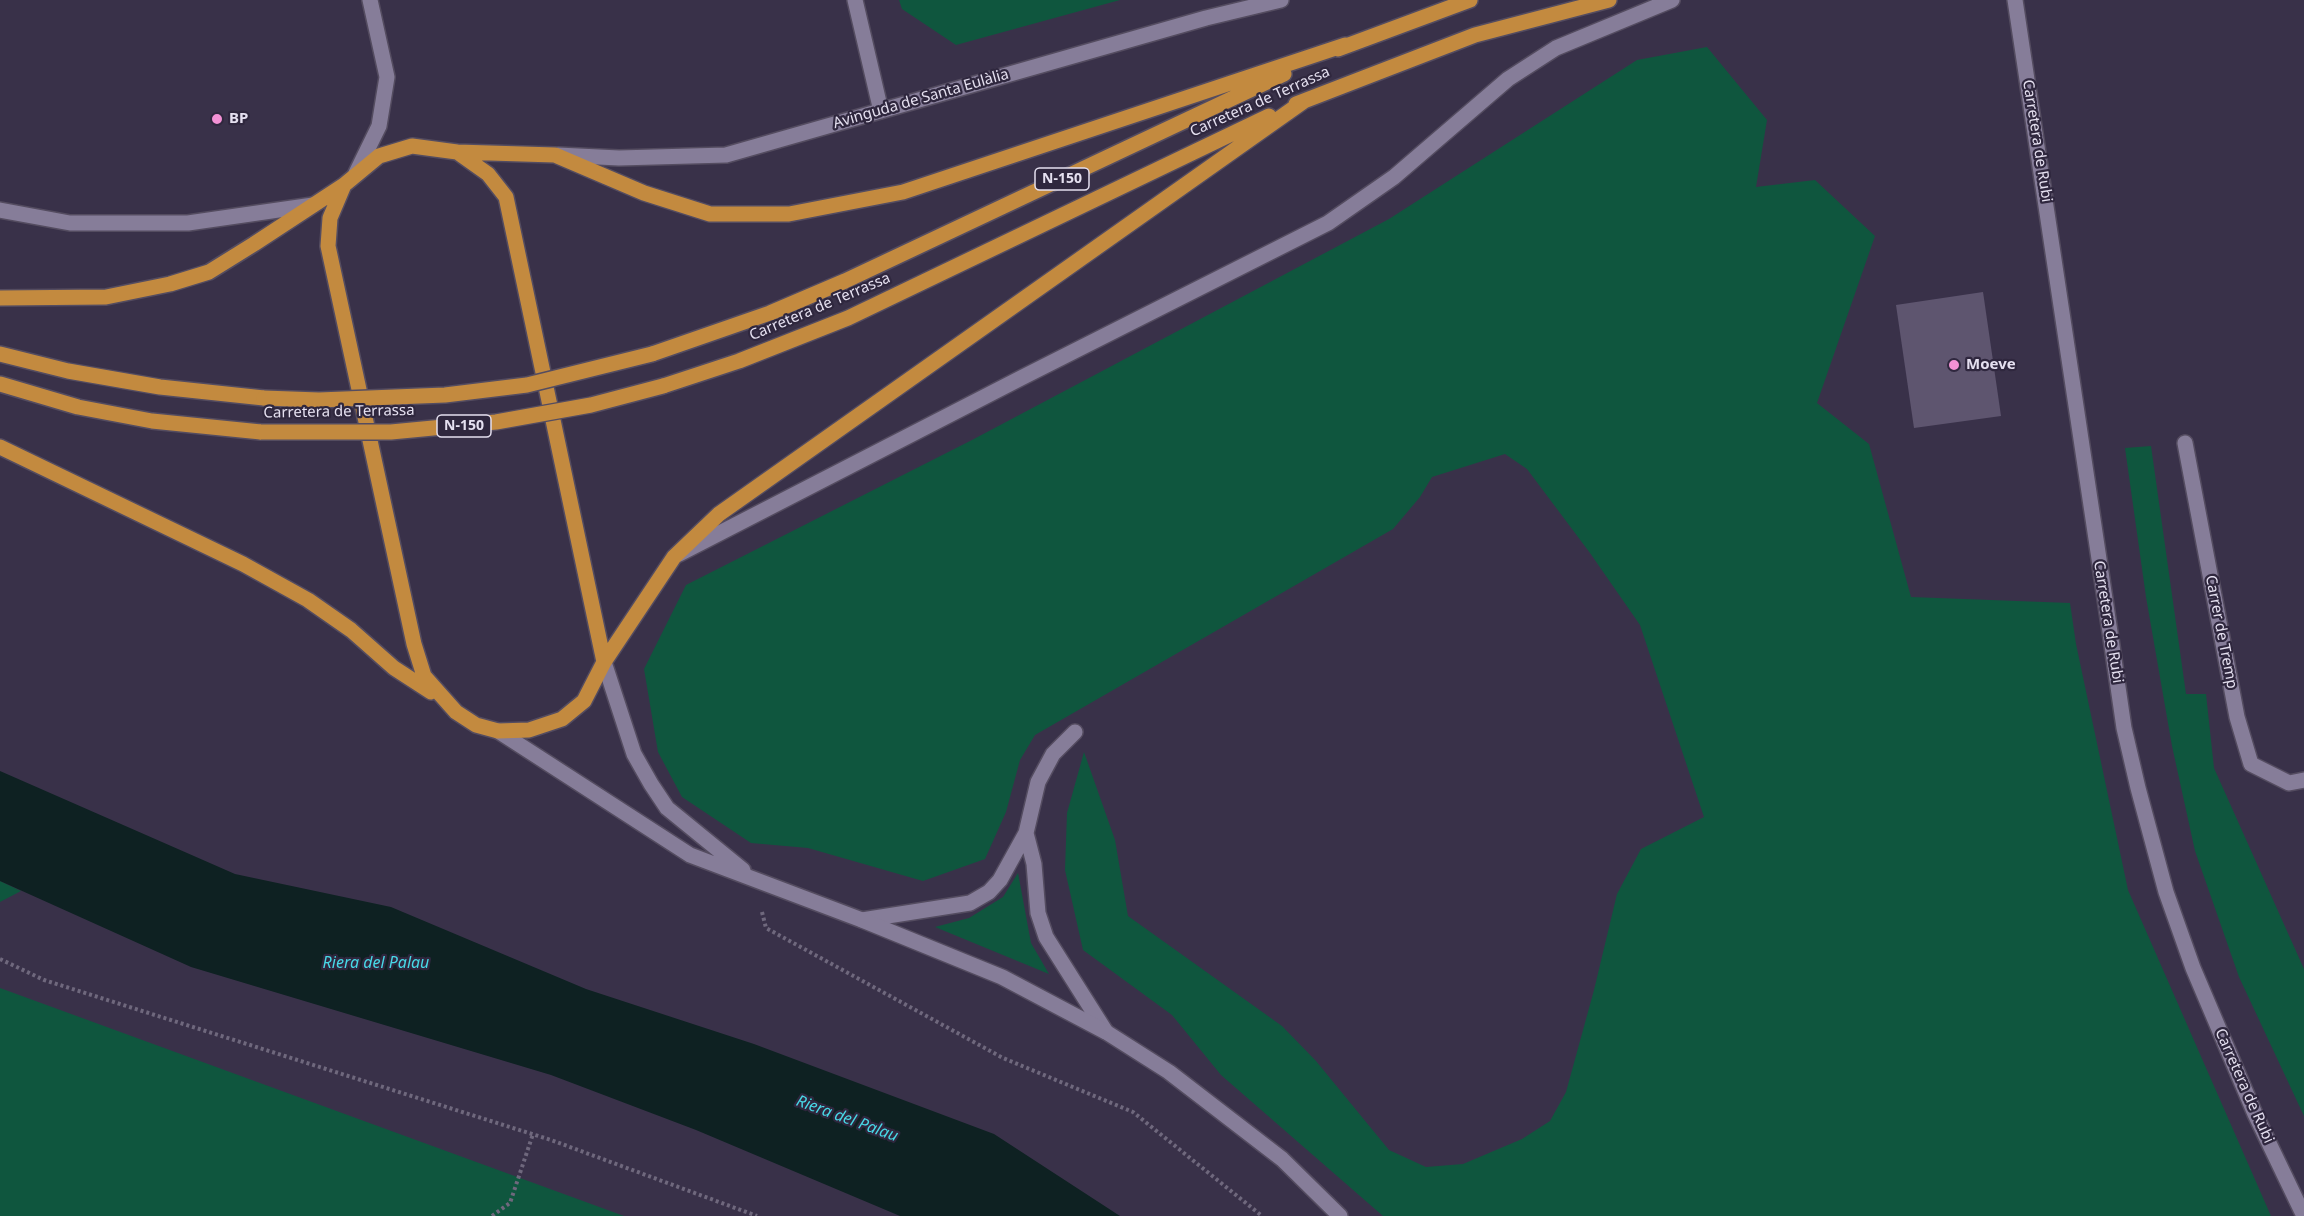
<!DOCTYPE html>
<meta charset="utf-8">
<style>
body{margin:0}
canvas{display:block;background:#393149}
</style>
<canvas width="2304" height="1216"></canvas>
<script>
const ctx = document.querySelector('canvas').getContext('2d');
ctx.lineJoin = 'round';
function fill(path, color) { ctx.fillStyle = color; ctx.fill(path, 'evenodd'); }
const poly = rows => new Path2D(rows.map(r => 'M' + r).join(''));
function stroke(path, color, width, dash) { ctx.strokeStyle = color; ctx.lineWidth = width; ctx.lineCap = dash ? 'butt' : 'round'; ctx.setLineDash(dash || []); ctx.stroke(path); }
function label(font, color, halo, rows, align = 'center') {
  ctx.font = font + ' "Noto Sans",sans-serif'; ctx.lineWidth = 4.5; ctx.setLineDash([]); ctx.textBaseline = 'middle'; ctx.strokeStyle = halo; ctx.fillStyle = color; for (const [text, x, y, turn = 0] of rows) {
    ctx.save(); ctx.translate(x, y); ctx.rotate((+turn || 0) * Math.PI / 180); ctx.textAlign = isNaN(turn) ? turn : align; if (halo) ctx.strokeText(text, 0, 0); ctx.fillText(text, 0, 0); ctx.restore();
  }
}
fill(poly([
 [899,0,1120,0,956,45,902,9],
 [1707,47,1767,120,1756,187,1815,180,1875,236,1817,403,1869,444,1911,597,2070,603,2076,644,2128,890,2271,1216,1383,1216,1221,1075,1172,1015,1083,950,1065,870,1067,813,1084,752,1115,840,1128,916,1282,1026,1316,1061,1389,1150,1426,1167,1463,1164,1522,1139,1550,1121,1566,1092,1594,990,1617,894,1641,849,1704,817,1640,625,1590,553,1527,469,1505,454,1432,477,1420,497,1393,529,1035,735,1020,760,1006,812,985,859,923,881,808,848,751,843,682,797,658,752,644,669,686,585,972,440,1389,219,1637,60],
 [2151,446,2186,694,2206,694,2214,768,2304,969,2304,1116,2239,977,2195,851,2172,746,2146,597,2125,448],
 [1018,873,1031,943,1049,974,935,927,969,918,1003,897],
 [0,881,21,891,0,902],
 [0,988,624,1216,0,1216]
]), '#0f563e');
fill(poly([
 [0,771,235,874,391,907,586,989,754,1044,994,1134,1120,1216,900,1216,696,1130,551,1075,191,967,0,881]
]), '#0e2122');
fill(poly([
 [1983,292,2001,416,1914,428,1896,305]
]), '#5e556f');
const lane = poly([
 [1075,732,1053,754,1038,782,1026,833,1034,864,1038,913,1046,937,1106,1032],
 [862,920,970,903,989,892,1000,880,1026,833]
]);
const street = poly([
 [855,0,881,111],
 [558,155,619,158,726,155,1206,18,1281,0],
 [356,173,379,126,387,77,370,0],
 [0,210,70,223,188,223,313,205],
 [2185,443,2237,717,2251,764,2289,783,2304,780]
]);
const secondary = poly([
 [2015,0,2110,632,2124,728,2138,788,2166,892,2193,968,2255,1114,2304,1216],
 [679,554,1021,378,1328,223,1394,177,1508,79,1556,48,1672,0],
 [604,662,634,754,651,784,667,808,743,870],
 [498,731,690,855,862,920,1002,977,1106,1032,1169,1072,1282,1159,1340,1216]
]);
const primary = poly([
 [1338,49,1470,0],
 [1296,104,1475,35,1609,0],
 [457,152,555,155,644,193,710,214,789,214,903,192,1345,45],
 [344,185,330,218,328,246,414,644,424,676,456,712,476,725,498,731,529,730,562,719,584,701,604,662,674,557,719,514,1304,101],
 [0,298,106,297,170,284,209,272,254,244,344,185,379,156,412,146,457,152,488,174,506,197,604,662],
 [0,354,68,371,160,387,264,398],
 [652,354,770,313,845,281,1284,74],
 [0,384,78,407,152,421,261,432],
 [663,386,739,361,848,318,1269,116],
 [0,447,243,564,308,600,351,630,394,668,431,692]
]);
stroke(lane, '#544c60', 18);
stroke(street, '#544c60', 18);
stroke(secondary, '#544c60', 18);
stroke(primary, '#544c60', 18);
stroke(poly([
 [762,912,766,928,1003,1058,1133,1112,1262,1216],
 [0,959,44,980,551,1140,757,1216],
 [492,1216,510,1203,533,1134]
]), '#6f687d', 4, [3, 3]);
stroke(lane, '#867d99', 15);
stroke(street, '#867d99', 15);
stroke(secondary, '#867d99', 15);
stroke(primary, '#c38a3f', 15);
const primaryBridge = poly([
 [264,398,319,400,445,395,527,385,652,354],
 [261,432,391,432,496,422,591,405,663,386]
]);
stroke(primaryBridge, '#544c60', 18, []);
stroke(primaryBridge, '#c38a3f', 15);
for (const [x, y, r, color] of [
 [217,119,6,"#f391d5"],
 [1954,365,6,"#f391d5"]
]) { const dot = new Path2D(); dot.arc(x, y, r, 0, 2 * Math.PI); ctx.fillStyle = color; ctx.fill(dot); stroke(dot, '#2f273e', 2); }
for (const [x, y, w] of [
 [1062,179,54],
 [464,426,54]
]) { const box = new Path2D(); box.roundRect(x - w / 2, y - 11, w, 22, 4.5); ctx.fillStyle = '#2f273e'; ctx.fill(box); stroke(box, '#e5e0f0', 1.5); }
label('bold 14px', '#e5e0f0', null, [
 ["N-150",1062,179],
 ["N-150",464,426]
]);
label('15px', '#e5e0f0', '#2f273e', [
 ["Avinguda de Santa Eulàlia",921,99,-16],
 ["Carretera de Terrassa",1260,102,-24],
 ["Carretera de Rubi",2037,141,81],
 ["Carretera de Terrassa",820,307,-23],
 ["Carretera de Terrassa",339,412,-1],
 ["Carretera de Rubi",2108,622,81],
 ["Carrer de Tremp",2221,632,79],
 ["Carretera de Rubi",2244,1086,66]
]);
label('bold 15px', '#e5e0f0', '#2f273e', [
 ["BP",229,119],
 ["Moeve",1966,365]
], 'left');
label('italic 16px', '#48d9e7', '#2f273e', [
 ["Riera del Palau",376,963],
 ["Riera del Palau",847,1119,20]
]);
</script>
